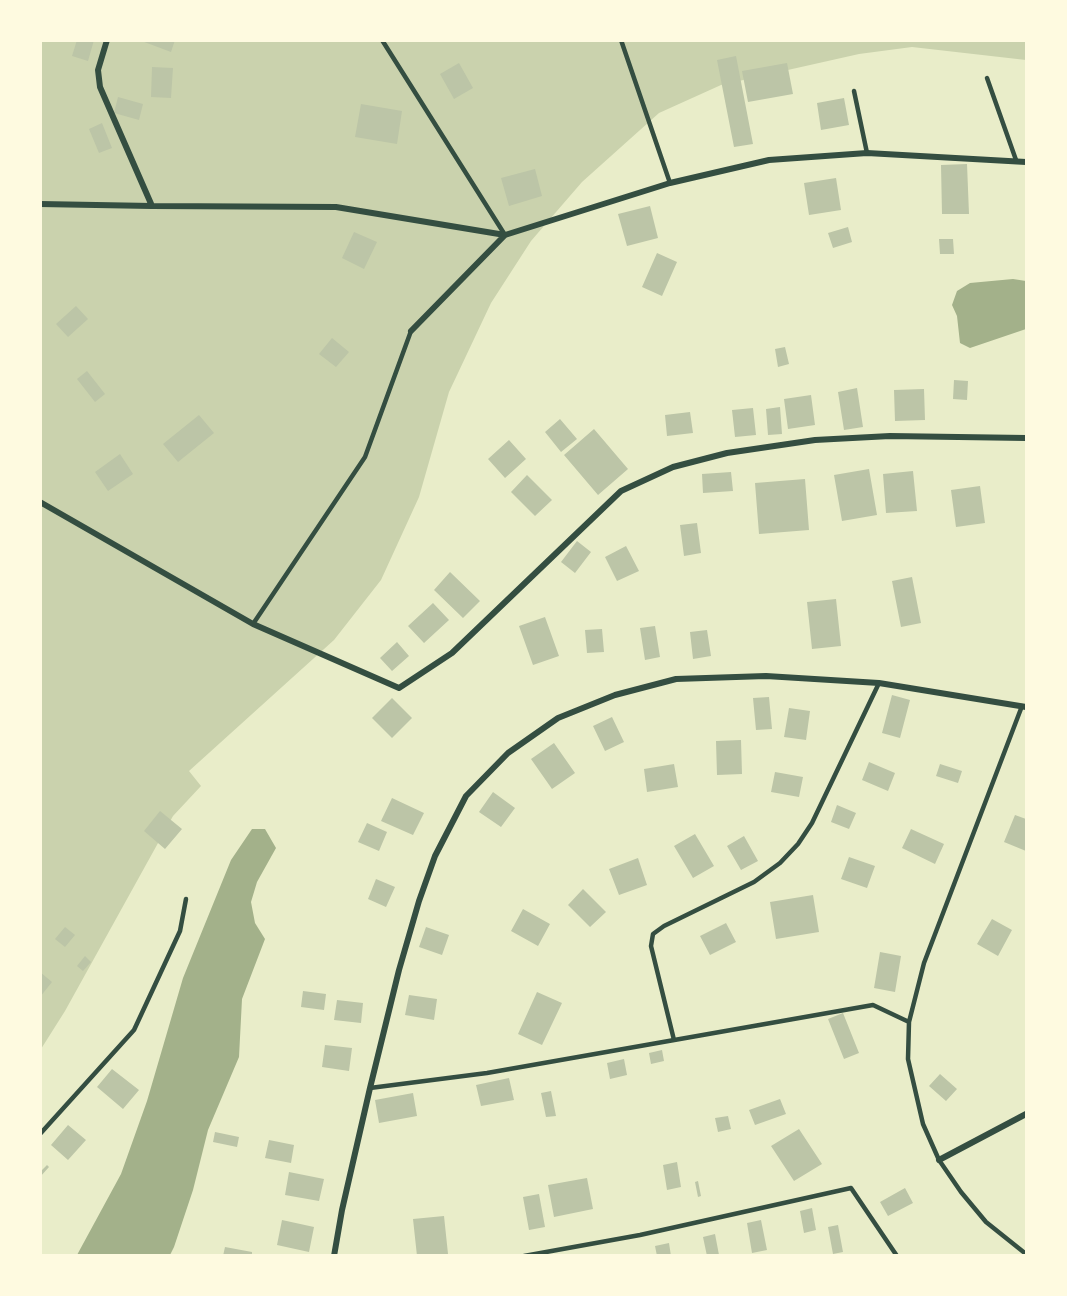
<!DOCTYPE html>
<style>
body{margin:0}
#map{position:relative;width:1067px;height:1296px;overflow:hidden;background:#e9edc9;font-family:"PT Sans",sans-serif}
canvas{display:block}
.frame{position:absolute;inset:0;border:42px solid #fefae0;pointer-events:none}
</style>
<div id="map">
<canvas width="1067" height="1296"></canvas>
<div class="frame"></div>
</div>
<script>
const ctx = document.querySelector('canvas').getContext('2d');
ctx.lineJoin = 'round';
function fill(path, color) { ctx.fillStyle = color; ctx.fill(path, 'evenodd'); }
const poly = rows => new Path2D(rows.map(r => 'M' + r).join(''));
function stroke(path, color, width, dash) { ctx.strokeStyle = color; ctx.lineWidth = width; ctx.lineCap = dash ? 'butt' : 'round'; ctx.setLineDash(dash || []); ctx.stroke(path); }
fill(poly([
 [41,41,1026,41,1026,60,912,47,859,54,721,85,659,113,582,182,531,241,491,303,449,392,419,497,381,580,334,640,189,771,201,786,173,816,65,1011,41,1049]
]), '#cad2ad');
fill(poly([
 [1013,279,1026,281,1026,329,970,348,960,343,957,316,952,305,957,291,970,283],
 [252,829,265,829,276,848,257,882,251,902,255,923,265,939,242,999,239,1057,208,1130,193,1190,174,1247,170,1255,77,1255,121,1174,147,1101,183,978,231,860]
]), '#a3b18a');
fill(poly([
 [77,40,94,40,88,61,72,56],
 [139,40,175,40,171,52],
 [736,56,753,144,734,147,717,60],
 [459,63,473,88,454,99,440,74],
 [787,63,793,94,748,102,742,71],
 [152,67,173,68,171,98,151,97],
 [118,97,143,104,139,120,114,113],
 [844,98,849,125,821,130,817,103],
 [361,104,402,111,397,144,355,137],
 [102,123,112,148,99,153,89,129],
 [967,164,969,214,942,214,941,165],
 [535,169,542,196,509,206,501,178],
 [836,178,841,210,809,215,804,183],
 [650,206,658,238,627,246,618,214],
 [848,227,852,242,833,248,828,233],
 [354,232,377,242,364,269,342,258],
 [939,239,953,239,954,254,940,254],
 [657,253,677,262,662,296,642,287],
 [76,306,88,319,68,337,56,324],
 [332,338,349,352,336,367,319,354],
 [785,347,789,364,778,367,775,349],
 [87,371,105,394,95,402,77,379],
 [954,380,968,381,967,400,953,399],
 [857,388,863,427,844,430,838,392],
 [924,389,925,420,895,421,894,390],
 [811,395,815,425,788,429,784,399],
 [780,407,782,434,768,435,766,409],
 [753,408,756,435,735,437,732,410],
 [690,412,693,433,667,436,665,415],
 [199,415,214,433,178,462,163,444],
 [560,419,577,439,561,452,545,432],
 [594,429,628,469,598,495,564,455],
 [509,440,526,459,505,478,488,459],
 [120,454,133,474,108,491,95,472],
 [869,469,877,515,842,521,834,475],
 [913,471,917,511,886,513,883,474],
 [731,472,733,491,703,493,702,474],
 [527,475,552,500,535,516,511,492],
 [805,479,809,530,759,534,755,483],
 [980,486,985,523,956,527,951,490],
 [697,523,701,553,684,556,680,525],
 [577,541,591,552,575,573,561,562],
 [626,546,639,571,617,581,605,557],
 [450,572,480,601,463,618,434,590],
 [912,577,921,623,901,627,892,581],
 [836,599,841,646,812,649,807,602],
 [433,603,449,620,424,643,408,626],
 [545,617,559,656,533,665,519,626],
 [655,626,660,657,645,660,640,628],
 [602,629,604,652,587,653,585,630],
 [707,630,711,656,693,659,690,632],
 [397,642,409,656,392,671,380,658],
 [892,695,910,700,900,738,882,733],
 [769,697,772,729,756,730,753,698],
 [392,698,412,718,392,738,372,718],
 [789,708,810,711,806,740,784,737],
 [612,717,624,742,605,751,593,726],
 [741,740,742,774,717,775,716,741],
 [554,743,575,773,552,789,531,759],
 [869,762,895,773,888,791,862,780],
 [674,764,678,787,647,792,644,769],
 [940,764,962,771,958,783,936,776],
 [775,772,803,777,799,797,771,792],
 [493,792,515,808,501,827,479,812],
 [392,798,424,813,413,835,381,821],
 [837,805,856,813,849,829,831,822],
 [160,811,182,829,165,849,144,831],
 [1015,815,1026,819,1026,851,1004,842],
 [367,823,387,832,379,851,358,842],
 [911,829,944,844,935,864,902,848],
 [695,834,714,866,693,878,674,846],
 [744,836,758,861,741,870,727,846],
 [849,857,875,866,867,888,841,879],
 [638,858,647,885,619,895,609,869],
 [376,879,395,887,386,907,368,899],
 [583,889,606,912,590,927,568,905],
 [813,895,819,932,776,939,770,902],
 [523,909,550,924,538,946,511,931],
 [992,919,1012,930,998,956,977,944],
 [726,923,736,942,710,955,700,936],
 [65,927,75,935,65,947,55,939],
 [426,927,449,935,442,955,419,947],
 [880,952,901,956,895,992,874,988],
 [85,956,91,962,83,971,77,966],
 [40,972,52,982,40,997],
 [303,991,326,994,324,1010,301,1007],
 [537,992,562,1003,542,1045,518,1034],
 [409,995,437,999,434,1020,405,1015],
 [337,1000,363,1003,361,1023,334,1020],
 [843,1013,859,1053,844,1059,828,1019],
 [325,1045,352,1048,349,1071,322,1067],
 [662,1050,664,1061,651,1064,649,1053],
 [624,1059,627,1075,610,1079,607,1063],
 [112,1069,139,1090,123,1109,97,1087],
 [940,1074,957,1089,946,1101,929,1086],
 [509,1078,514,1100,481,1106,476,1085],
 [551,1091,556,1116,546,1117,541,1093],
 [413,1093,417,1116,379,1123,375,1100],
 [780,1099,786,1114,755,1125,749,1110],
 [728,1116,731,1129,718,1132,715,1118],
 [68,1125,86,1140,68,1160,51,1145],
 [799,1129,822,1164,794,1181,771,1146],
 [215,1132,239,1137,237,1147,213,1142],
 [269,1140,294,1145,291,1163,265,1158],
 [677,1162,681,1187,667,1190,663,1165],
 [47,1165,49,1167,40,1177,40,1172],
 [289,1172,324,1179,319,1201,285,1195],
 [587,1178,593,1209,554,1217,548,1185],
 [698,1181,701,1196,698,1197,695,1182],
 [905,1188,913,1203,888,1216,880,1202],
 [539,1194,545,1227,529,1230,523,1197],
 [812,1208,816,1230,804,1233,800,1211],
 [444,1216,448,1254,417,1256,413,1219],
 [282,1220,314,1227,309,1252,277,1245],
 [761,1220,767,1250,752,1253,747,1223],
 [838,1225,843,1252,833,1254,828,1227],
 [715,1234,719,1255,707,1256,703,1237],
 [669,1243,671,1256,657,1256,655,1246],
 [225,1247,252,1252,252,1256,223,1256]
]), '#bcc5a7');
stroke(poly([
 [382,40,505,235],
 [621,40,670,183],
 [987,78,1016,160],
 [854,91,867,153],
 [253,624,365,457,411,331],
 [1022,706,924,963,909,1022,908,1059,923,1124,939,1160,961,1192,986,1222,1026,1254],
 [674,1040,651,946,653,934,664,926,754,882,780,863,798,844,812,823,879,683],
 [370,1088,487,1073,873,1005,909,1022],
 [40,1134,134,1030,180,931,186,899],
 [524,1256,640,1235,851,1188,897,1256]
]), '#344e41', 4.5);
stroke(poly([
 [40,204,152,206,100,87,98,70,107,40],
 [152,206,336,207,505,235],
 [411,331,505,235,670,183,769,160,867,153,1026,162],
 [40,502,253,624,399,688,452,653,621,491,673,467,727,453,815,440,890,436,1026,438],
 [939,1160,1026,1114],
 [334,1256,342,1210,370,1088,399,970,419,901,435,856,466,796,508,753,558,718,615,695,676,679,766,676,879,683,1026,707]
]), '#344e41', 6);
</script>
